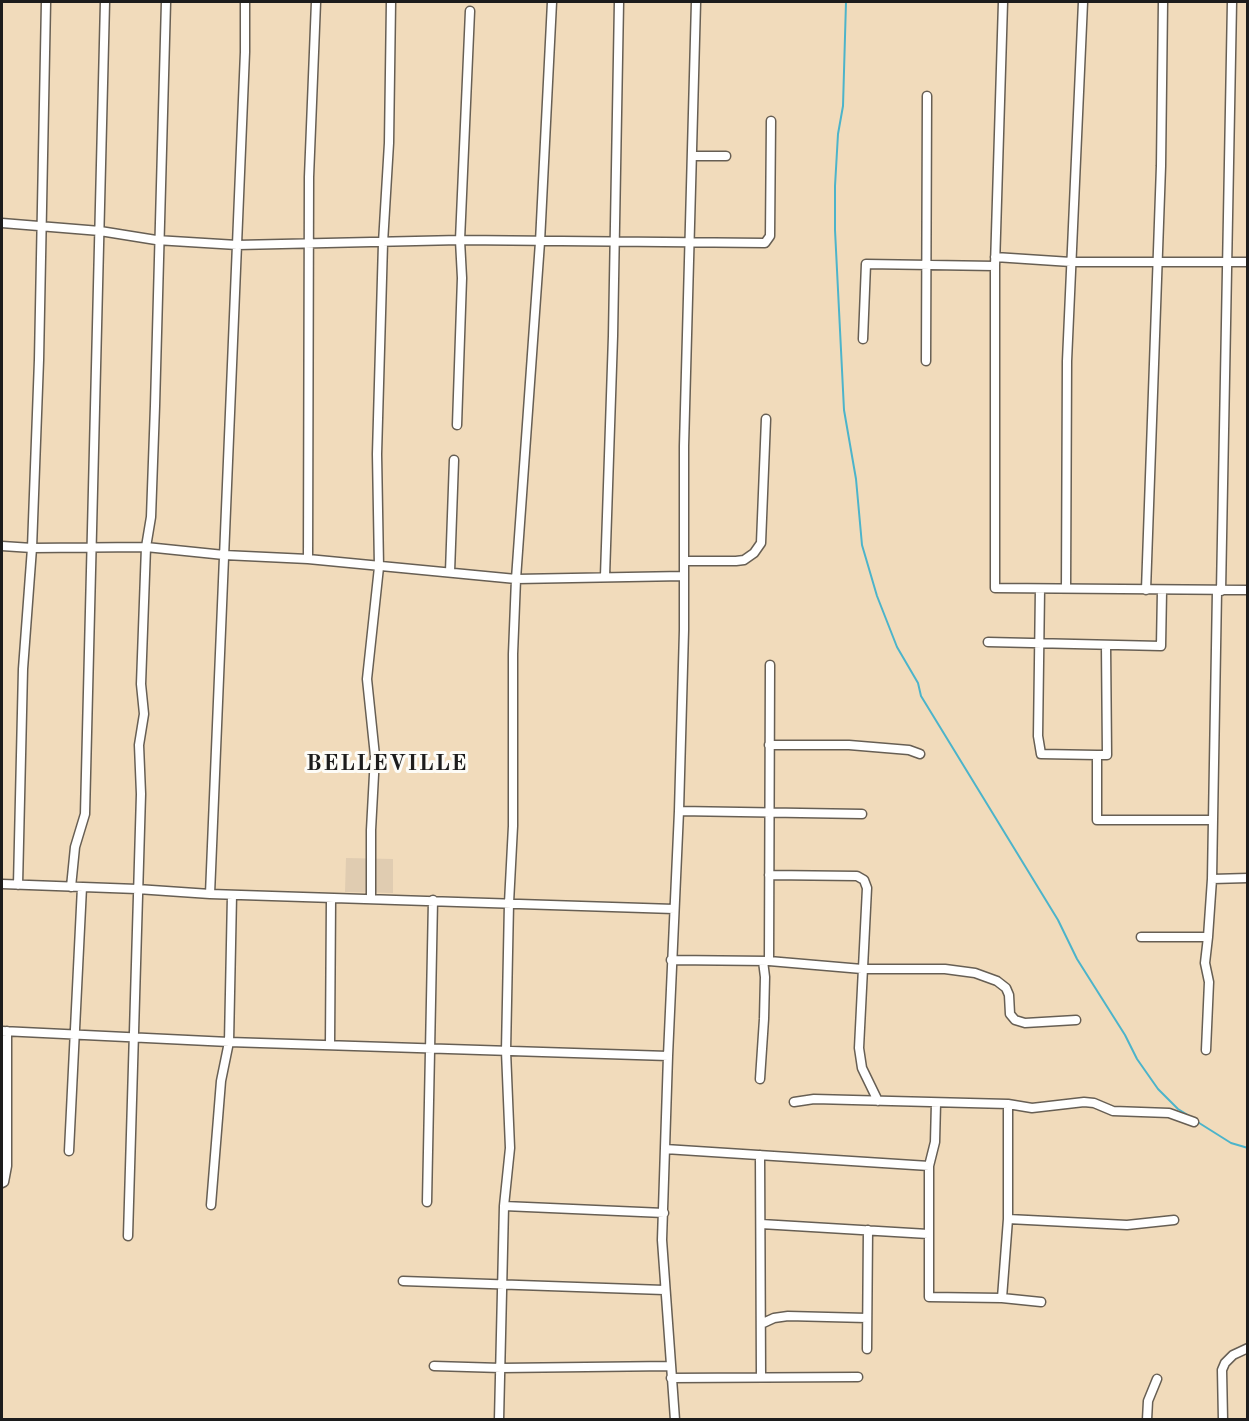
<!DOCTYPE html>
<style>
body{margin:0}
#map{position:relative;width:1249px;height:1421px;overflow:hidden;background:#f1dbbb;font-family:"Old Standard TT",serif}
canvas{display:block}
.frame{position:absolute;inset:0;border:3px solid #1c1c1c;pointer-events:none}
</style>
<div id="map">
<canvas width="1249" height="1421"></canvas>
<div class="frame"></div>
</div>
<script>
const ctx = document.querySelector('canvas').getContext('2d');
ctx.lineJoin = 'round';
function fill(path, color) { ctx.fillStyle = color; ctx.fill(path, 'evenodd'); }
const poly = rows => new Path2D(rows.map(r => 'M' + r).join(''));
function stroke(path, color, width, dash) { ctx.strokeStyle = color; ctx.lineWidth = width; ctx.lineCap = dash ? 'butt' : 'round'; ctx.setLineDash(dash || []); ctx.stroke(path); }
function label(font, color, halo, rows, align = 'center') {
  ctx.font = font + ' "Old Standard TT",serif'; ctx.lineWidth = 6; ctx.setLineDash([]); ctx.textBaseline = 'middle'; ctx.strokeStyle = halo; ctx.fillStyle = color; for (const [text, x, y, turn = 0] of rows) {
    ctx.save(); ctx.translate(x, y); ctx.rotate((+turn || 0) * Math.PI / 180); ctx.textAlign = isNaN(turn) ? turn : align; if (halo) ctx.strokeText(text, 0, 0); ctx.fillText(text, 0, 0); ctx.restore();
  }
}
fill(poly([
 [346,858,393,859,393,893,345,892]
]), '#e0ccb1');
stroke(poly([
 [846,2,843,106,838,134,835,186,835,230,844,410,856,479,862,545,877,596,897,647,918,683,921,696,1058,920,1077,959,1125,1035,1137,1059,1158,1089,1178,1109,1191,1117],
 [1196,1121,1231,1143,1248,1148]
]), '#4cb4ca', 2);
const minor = poly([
 [1003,2,995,266,995,588,1248,590],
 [692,156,726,156],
 [2,223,100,231,156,240,237,245,460,240,765,243,770,236,771,121],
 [995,257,1071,262,1248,262],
 [863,339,866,264,995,266],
 [926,361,927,96],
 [457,425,462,278,460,240,470,11],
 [2,546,32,548,146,547,224,555,308,559,516,579,684,576],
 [308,559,309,177,316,2],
 [685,561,736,561,744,560,754,553,761,543,766,419],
 [450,572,454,460],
 [605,576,613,336,619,2],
 [1066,588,1067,361,1083,2],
 [1040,589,1038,736,1041,754,1097,755],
 [1146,590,1161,166,1163,2],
 [1221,591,1232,2],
 [988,642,1161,646,1162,591],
 [1106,645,1107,755,1097,755,1097,820,1213,820,1212,879,1208,937,1141,937],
 [769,745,849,745,909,750,920,754],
 [679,811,862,814],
 [1213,820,1217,591],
 [769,875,857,876,864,880,867,888,859,1048,862,1068,878,1101],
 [1212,879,1248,878],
 [2,884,137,889,210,894,674,909],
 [18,885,23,669,32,548,39,360,46,2],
 [71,887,75,847,85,814,105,2],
 [210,894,245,52,245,2],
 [371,898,371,830,375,756,367,679,379,567,377,454,383,243,389,143,391,2],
 [671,960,769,961,862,969,945,969,975,973,997,981,1006,988,1009,995,1010,1014,1015,1020,1025,1023,1076,1020],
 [769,961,770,665],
 [2,1031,229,1042,668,1056],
 [330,1044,331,899],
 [1206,1050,1209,982,1205,963,1208,937],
 [760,1079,764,1019,765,977,763,961],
 [794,1102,814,1099,1008,1104,1032,1108,1084,1102,1094,1103,1113,1111,1169,1113,1194,1122],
 [665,1149,929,1166,929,1297,1002,1298,1041,1302],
 [69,1151,82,887],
 [760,1155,761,1376],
 [929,1166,935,1142,936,1103],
 [2,1183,4,1182,7,1166,7,1031],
 [427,1202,433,900],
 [211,1205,221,1081,229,1042,232,895],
 [504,1206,664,1213],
 [1008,1219,1127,1225,1174,1220],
 [761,1224,928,1234],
 [128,1236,141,794,139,745,144,714,141,684,146,547,151,517,155,406,166,2],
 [403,1281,664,1290],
 [1002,1298,1008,1219,1008,1104],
 [761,1324,774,1318,788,1316,867,1318],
 [867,1349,868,1230],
 [434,1366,501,1368,671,1366],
 [671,1378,858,1377],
 [499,1420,504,1206,510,1148,506,1051,509,903,513,826,513,654,516,579,540,242,552,2],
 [675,1420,662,1240,668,1056,679,811,684,630,684,446,696,2],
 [1147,1420,1148,1401,1157,1379],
 [1223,1420,1222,1370,1225,1363,1233,1355,1248,1348]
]);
stroke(minor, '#675f54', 11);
stroke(minor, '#fff', 8);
ctx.letterSpacing = '1.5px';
label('bold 22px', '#1c1c1c', '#fdfcf7', [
 ["BELLEVILLE",387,764]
]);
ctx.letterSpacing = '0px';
</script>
